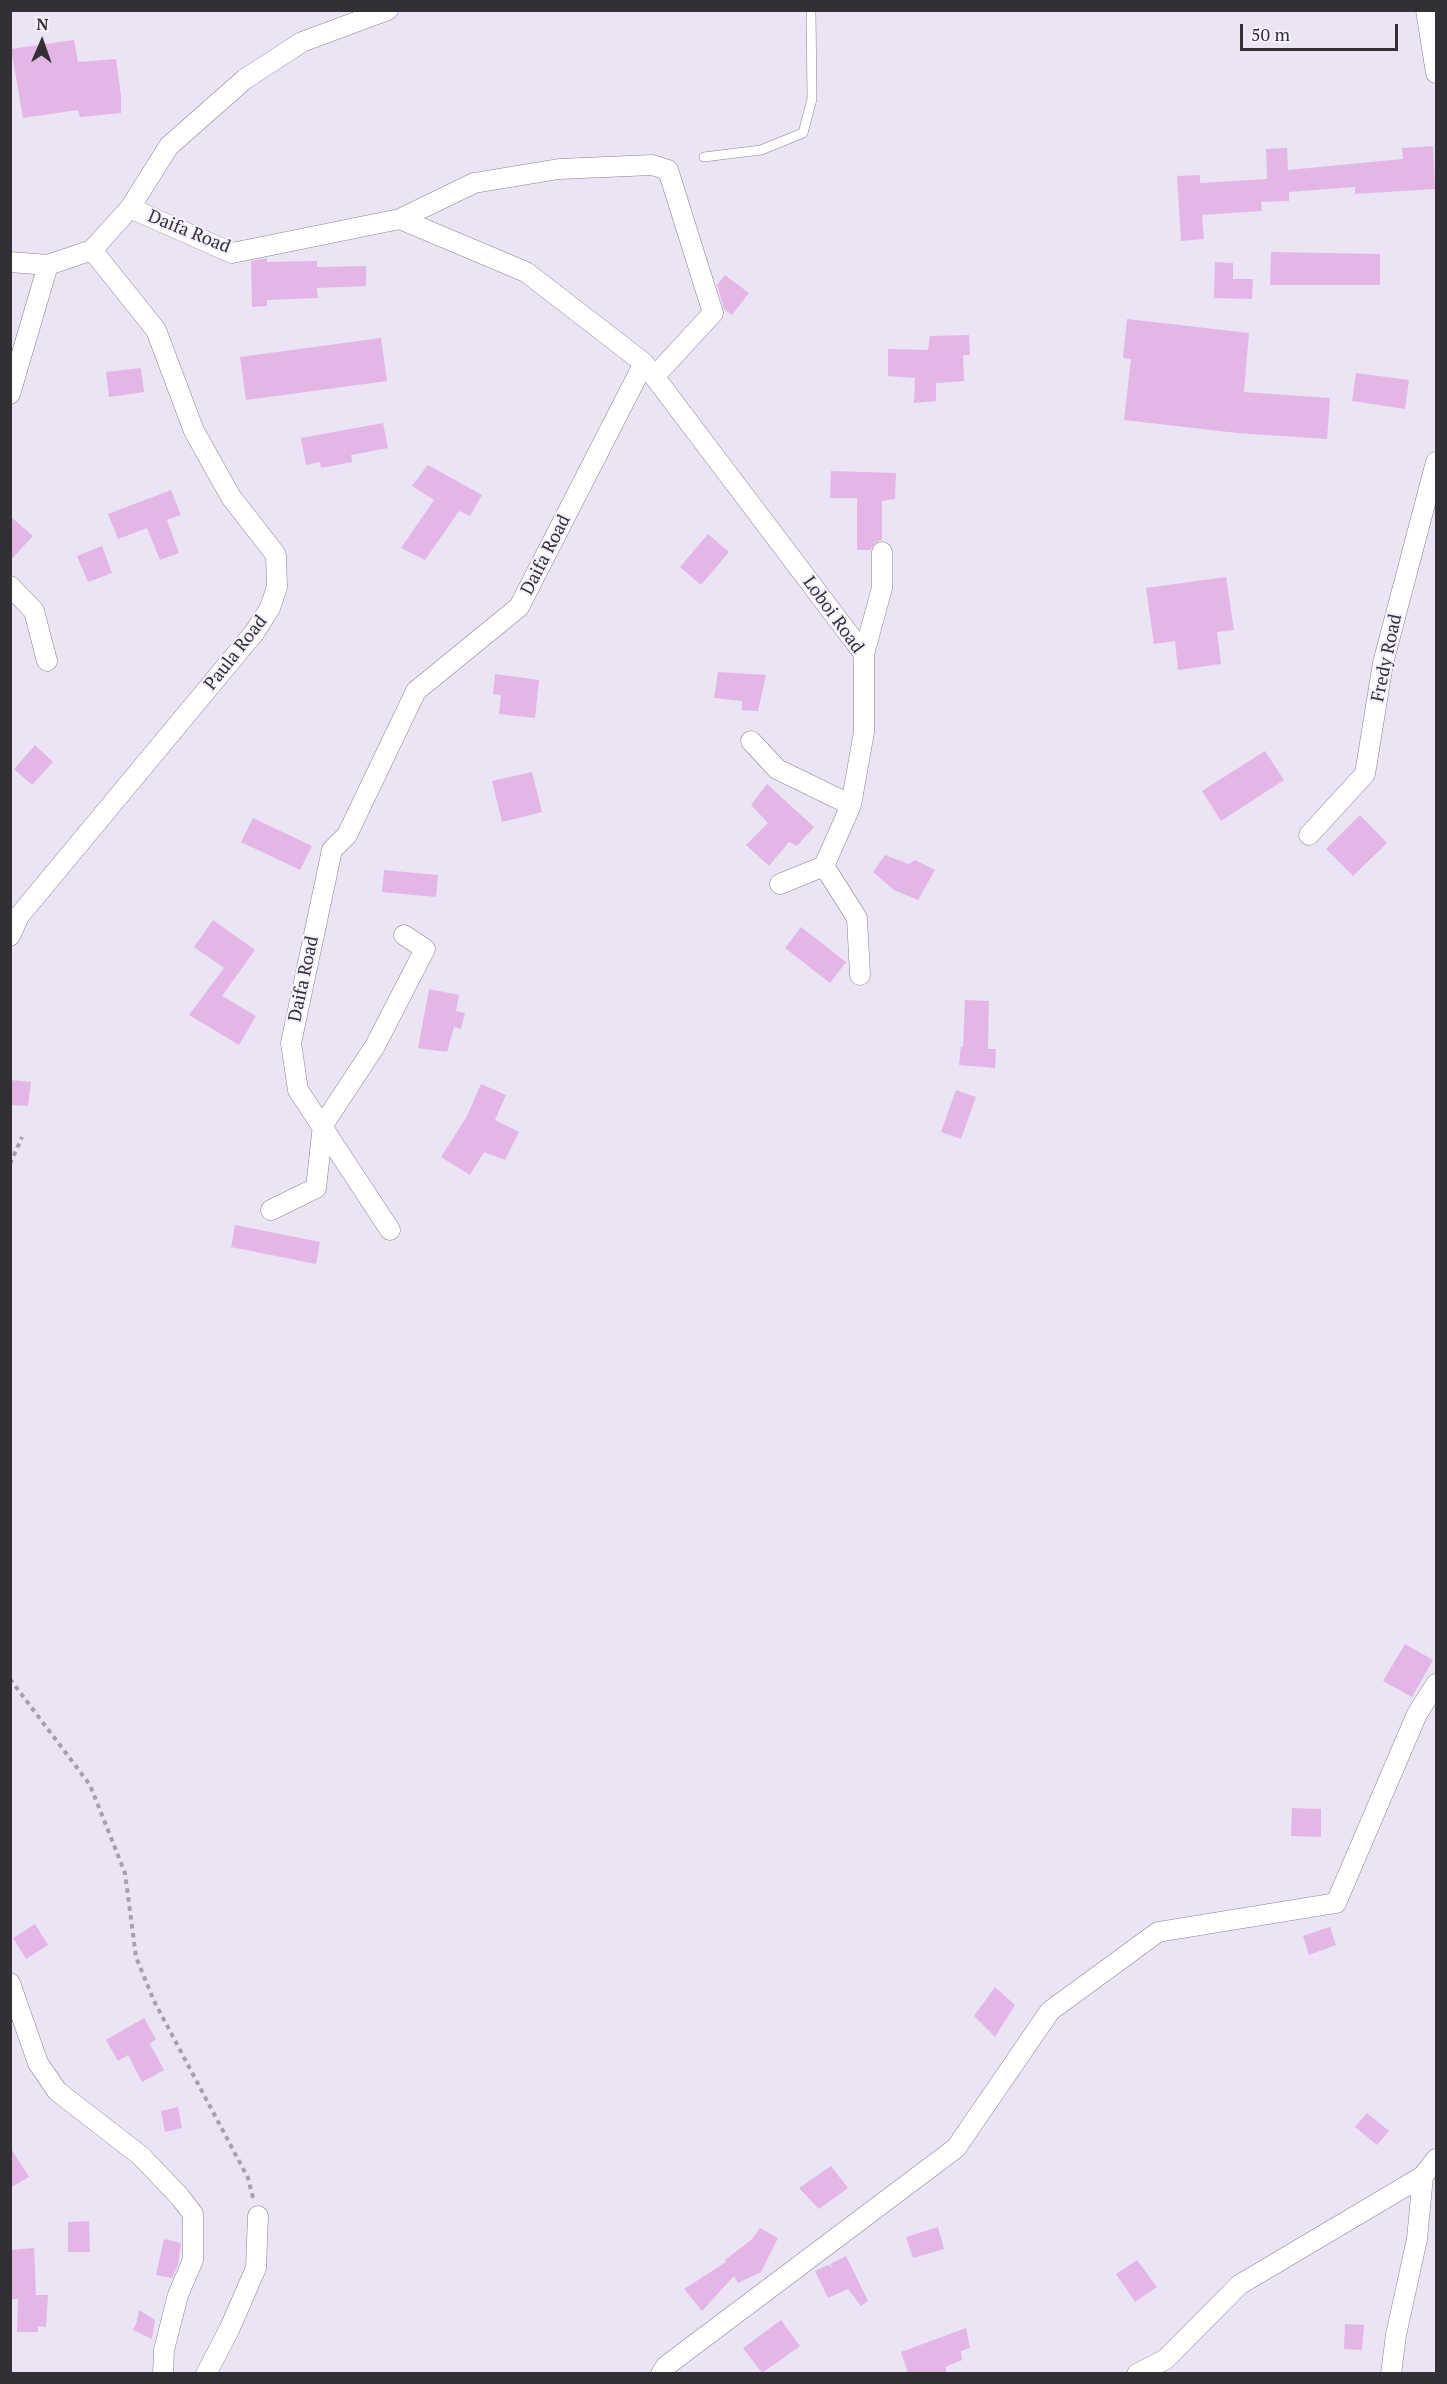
<!DOCTYPE html>
<style>
body{margin:0}
#map{position:relative;width:1447px;height:2384px;overflow:hidden;background:#eae4f4;font-family:"PT Serif",serif}
canvas{display:block}
.frame{position:absolute;inset:0;border:12px solid #322f35;pointer-events:none}
.north{position:absolute;left:12px;top:12px;width:60px;height:60px;-webkit-text-stroke:4px #f6f1ff;paint-order:stroke;rotate:2deg;font-size:16px;font-weight:700;line-height:24px;text-align:center;color:#322f35}
.north::after{content:'';display:block;margin:auto;width:21px;height:27px;background:#322f35;clip-path:polygon(50% 0,100% 100%,50% 72%,0 100%)}
.scale{position:absolute;left:1240px;top:24px;width:158px;height:27px;box-sizing:border-box;border:3px solid #322f35;border-top:0;padding-left:8px;font-size:18px;line-height:21px;white-space:nowrap;color:#322f35;-webkit-text-stroke:4px #f6f1ff;paint-order:stroke}
</style>
<div id="map">
<canvas width="1447" height="2384"></canvas>
<div class="frame"></div>
<div class="north">N</div>
<div class="scale">50 m</div>
</div>
<script>
const ctx = document.querySelector('canvas').getContext('2d');
ctx.lineJoin = 'round';
function fill(path, color) { ctx.fillStyle = color; ctx.fill(path, 'evenodd'); }
const poly = rows => new Path2D(rows.map(r => 'M' + r).join(''));
function stroke(path, color, width, dash) { ctx.strokeStyle = color; ctx.lineWidth = width; ctx.lineCap = dash ? 'butt' : 'round'; ctx.setLineDash(dash || []); ctx.stroke(path); }
function label(font, color, halo, rows, align = 'center') {
  ctx.font = font + ' "PT Serif",serif'; ctx.lineWidth = 4.5; ctx.setLineDash([]); ctx.textBaseline = 'middle'; ctx.strokeStyle = halo; ctx.fillStyle = color; for (const [text, x, y, turn = 0] of rows) {
    ctx.save(); ctx.translate(x, y); ctx.rotate((+turn || 0) * Math.PI / 180); ctx.textAlign = isNaN(turn) ? turn : align; if (halo) ctx.strokeText(text, 0, 0); ctx.fillText(text, 0, 0); ctx.restore();
  }
}
fill(poly([
 [74,40,78,62,116,59,121,95,121,113,80,117,78,110,23,118,11,49],
 [1433,146,1435,189,1355,194,1355,187,1289,192,1289,201,1261,202,1262,211,1202,215,1204,239,1181,241,1177,176,1200,175,1200,183,1267,179,1266,149,1287,148,1288,170,1403,159,1402,148],
 [1271,252,1380,254,1380,285,1270,285],
 [267,258,267,262,317,261,317,267,366,266,366,286,317,288,318,298,267,300,267,306,252,307,251,261],
 [1215,262,1233,263,1233,279,1253,279,1252,299,1214,298],
 [725,275,749,293,732,315,724,309,717,285],
 [1127,319,1249,333,1244,392,1330,398,1327,439,1237,433,1124,420,1131,359,1123,358],
 [969,335,970,355,963,355,964,381,936,383,936,401,914,403,915,378,888,376,888,349,928,350,930,336],
 [381,338,387,381,246,400,240,357],
 [141,368,144,392,109,397,106,372],
 [1356,373,1409,380,1405,409,1352,401],
 [383,423,388,448,351,455,352,462,321,468,320,462,306,465,301,438],
 [428,465,482,495,470,516,459,511,425,560,401,548,434,500,412,486],
 [831,471,896,473,895,499,882,501,882,540,876,542,870,550,857,550,857,498,830,498],
 [171,490,181,515,167,520,179,553,160,560,147,528,118,539,108,514],
 [10,516,33,536,10,561],
 [708,534,729,552,701,585,680,567],
 [102,546,112,573,88,582,77,556],
 [1226,577,1234,630,1217,632,1221,664,1178,670,1175,641,1154,644,1146,588],
 [718,672,766,675,758,711,742,710,742,701,714,698],
 [495,674,539,680,535,718,499,714,501,695,493,694],
 [35,745,53,762,32,785,14,769],
 [1265,751,1284,780,1221,821,1202,791],
 [532,772,542,812,502,822,492,781],
 [767,784,814,827,797,846,789,842,769,866,746,845,768,823,751,805],
 [1360,815,1387,843,1353,876,1326,849],
 [253,818,312,846,300,870,241,842],
 [885,855,909,864,915,860,935,870,918,900,894,890,873,872],
 [384,870,438,875,436,897,382,892],
 [213,920,255,950,222,996,256,1016,239,1045,189,1015,224,968,194,947],
 [801,927,846,962,830,983,785,948],
 [429,989,459,995,456,1011,465,1013,461,1029,454,1027,447,1052,418,1048],
 [965,1000,989,1001,988,1049,996,1049,995,1068,959,1065,961,1046,963,1047],
 [10,1080,31,1082,28,1106,10,1105],
 [481,1084,506,1095,495,1120,519,1132,505,1160,484,1152,470,1175,441,1157,467,1116],
 [956,1090,976,1097,961,1139,941,1132],
 [235,1225,320,1242,316,1264,231,1247],
 [1405,1644,1433,1660,1412,1697,1383,1681],
 [1292,1808,1321,1809,1321,1837,1291,1836],
 [35,1924,48,1945,26,1959,13,1938],
 [1330,1927,1336,1945,1309,1955,1303,1936],
 [995,1987,1015,2005,995,2037,974,2016],
 [144,2018,156,2039,150,2044,164,2070,142,2082,128,2055,118,2061,106,2040],
 [178,2107,182,2128,165,2132,161,2111],
 [1367,2113,1389,2131,1377,2145,1355,2127],
 [10,2147,29,2177,10,2188],
 [831,2166,848,2188,819,2209,799,2188],
 [89,2221,90,2252,68,2252,68,2222],
 [938,2227,944,2249,913,2258,906,2237],
 [760,2228,778,2238,761,2272,738,2283,734,2276,702,2311,684,2289,726,2262,725,2260,752,2239],
 [164,2239,181,2243,178,2265,172,2278,156,2275],
 [34,2248,36,2295,48,2295,46,2327,38,2326,38,2332,17,2332,18,2299,10,2299,10,2250],
 [846,2256,868,2301,861,2306,848,2289,828,2298,815,2271,828,2265,833,2268,830,2264],
 [1137,2260,1157,2287,1135,2302,1116,2274],
 [139,2310,155,2320,152,2339,133,2330,137,2321],
 [781,2320,800,2346,762,2373,743,2348],
 [1345,2324,1364,2325,1362,2350,1344,2349],
 [966,2328,970,2348,961,2351,962,2360,945,2367,947,2373,908,2373,901,2352]
]), '#e4b6e6');
const lane = poly([
 [704,157,761,150,803,133,812,99,811,10]
]);
const street = poly([
 [1426,10,1436,73],
 [130,208,232,253,400,219,526,272,644,363,864,654,864,732,851,805,824,866,780,884],
 [400,219,474,183,559,169,652,165,668,170,713,313,655,376],
 [10,262,48,265,92,250,130,208,169,146,245,79,302,42,388,10],
 [10,394,48,265],
 [10,586,34,611,47,661],
 [864,654,882,588,882,552],
 [751,741,777,769,851,805],
 [1309,835,1365,774,1383,663,1436,462],
 [824,866,857,918,860,975],
 [10,936,19,916,254,633,270,608,277,587,276,555,231,497,194,431,156,330,92,250],
 [271,1210,316,1188,323,1125,375,1046,425,949,404,935],
 [390,1230,298,1090,291,1043,332,850,347,835,416,691,519,607,644,363],
 [10,1983,38,2063,57,2091,141,2156,180,2197,193,2214,193,2260,178,2295,164,2350,163,2374],
 [206,2374,229,2330,256,2268,258,2216],
 [661,2374,666,2366,956,2148,1050,2011,1158,1932,1336,1903,1417,1714,1436,1684],
 [1137,2374,1166,2359,1239,2285,1423,2176,1436,2159],
 [1391,2374,1396,2335,1417,2239,1423,2176]
]);
stroke(lane, '#888291', 10);
stroke(street, '#888291', 21);
stroke(poly([
 [10,1164,22,1137],
 [10,1679,90,1785,125,1873,136,1957,154,2001,248,2178,253,2198]
]), '#a5a0ac', 4, [4.5, 4.5]);
stroke(lane, '#fff', 9);
stroke(street, '#fff', 20);
label('18px', '#322f35', '#f6f1ff', [
 ["Daifa Road",189,232,22],
 ["Daifa Road",546,555,-63],
 ["Loboi Road",833,615,54],
 ["Paula Road",236,653,-52],
 ["Fredy Road",1387,658,-78],
 ["Daifa Road",304,979,-78]
]);
</script>
